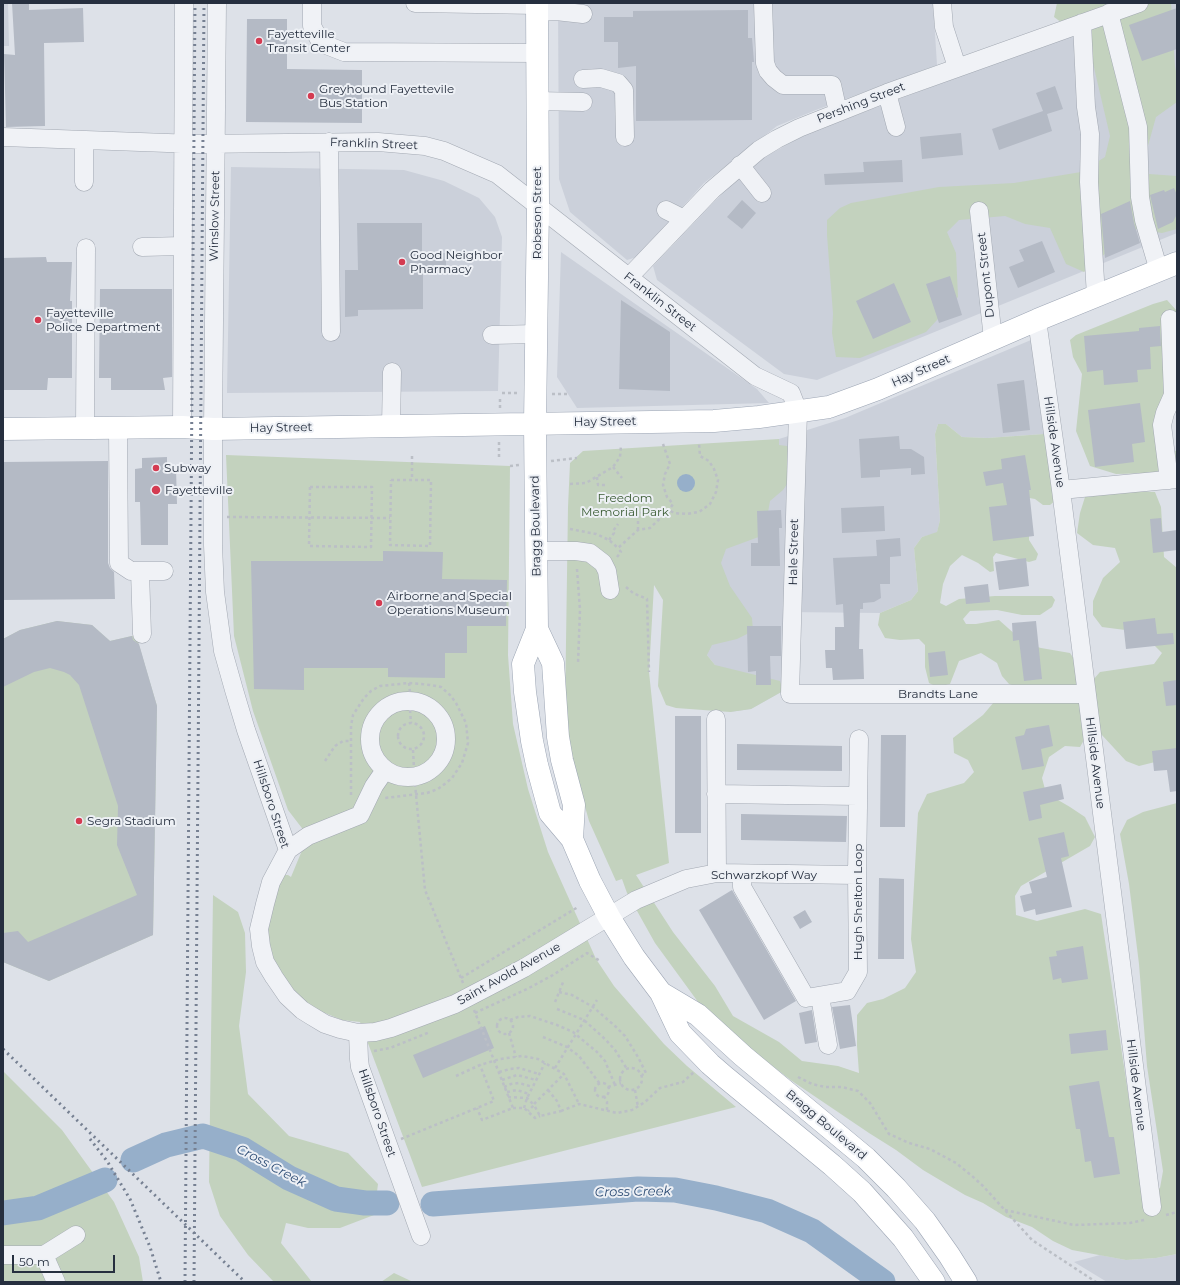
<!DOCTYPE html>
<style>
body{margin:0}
#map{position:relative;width:1180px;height:1285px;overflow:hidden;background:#dde1e8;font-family:Montserrat,sans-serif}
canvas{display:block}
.frame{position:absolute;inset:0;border:4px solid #262f3f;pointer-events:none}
.scale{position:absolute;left:12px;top:1255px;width:103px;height:18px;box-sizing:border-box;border:2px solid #262f3f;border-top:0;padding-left:5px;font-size:12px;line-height:14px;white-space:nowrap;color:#262f3f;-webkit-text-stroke:3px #edf0f5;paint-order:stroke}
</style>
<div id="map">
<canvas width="1180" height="1285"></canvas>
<div class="frame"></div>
<div class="scale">50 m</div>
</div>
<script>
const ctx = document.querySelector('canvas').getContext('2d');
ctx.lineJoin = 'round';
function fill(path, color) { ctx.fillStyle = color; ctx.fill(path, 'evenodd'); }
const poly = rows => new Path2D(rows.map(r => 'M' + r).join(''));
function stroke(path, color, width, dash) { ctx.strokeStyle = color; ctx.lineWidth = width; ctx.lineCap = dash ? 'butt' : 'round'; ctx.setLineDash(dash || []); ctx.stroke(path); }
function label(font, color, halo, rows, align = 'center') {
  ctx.font = font + ' Montserrat,sans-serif'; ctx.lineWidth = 4; ctx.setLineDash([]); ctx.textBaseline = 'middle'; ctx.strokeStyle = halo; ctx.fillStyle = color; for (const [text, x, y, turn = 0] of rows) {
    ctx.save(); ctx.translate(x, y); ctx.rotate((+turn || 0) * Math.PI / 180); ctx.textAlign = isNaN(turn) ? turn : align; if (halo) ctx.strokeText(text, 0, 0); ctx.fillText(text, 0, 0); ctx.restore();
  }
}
fill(poly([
 [3,3,8,3,9,46,3,46],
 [558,3,933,3,937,65,816,110,777,126,704,183,637,257,627,260,570,212,559,179],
 [1170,3,1177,3,1177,233,817,380,784,374,657,280,653,266,716,200,756,162,808,133,1076,33],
 [231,167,404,170,444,181,479,198,495,217,502,237,498,391,227,393],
 [561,252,757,389,769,403,577,408,557,377],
 [1031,340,1044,434,987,438,962,437,946,424,938,424,935,434,940,520,937,533,922,537,914,548,918,591,911,600,880,613,784,612,783,691,751,709,730,712,715,665,707,655,719,509,778,460,779,439,845,418],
 [1177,1254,1177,1282,1107,1282,1074,1262,1100,1255,1126,1260,1156,1258]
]), '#cbd0da');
fill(poly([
 [1057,3,1171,3,1175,66,1177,76,1177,102,1156,117,1146,153,1149,174,1177,176,1177,229,1162,233,1137,229,1117,241,1099,260,1084,272,1066,264,1050,228,1025,224,1005,216,959,220,947,232,956,253,958,297,926,332,860,358,836,357,832,333,833,314,827,235,827,220,840,208,851,203,939,187,1014,183,1081,172,1105,157,1110,136,1088,42,1054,17],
 [1167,300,1177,311,1177,410,1162,412,1171,450,1177,451,1177,468,1155,473,1116,474,1090,466,1076,431,1082,374,1073,357,1070,340,1076,335,1153,304],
 [938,424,946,424,962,437,987,438,1044,434,1055,501,1050,505,1043,505,1035,499,1024,497,1029,522,1029,540,1038,554,1036,560,1029,562,996,553,993,557,994,571,990,572,978,563,962,555,950,566,943,584,940,603,946,606,959,599,995,596,1052,596,1055,600,1052,607,1040,615,1022,615,997,610,970,611,963,619,966,624,976,624,999,620,1026,644,1041,648,1070,653,1076,662,1078,688,1020,688,1009,684,1002,676,997,663,981,653,959,661,950,684,937,687,929,683,925,667,925,645,919,639,900,640,885,638,878,625,880,613,911,600,918,591,914,548,922,537,937,532,940,520,935,434],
 [779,439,779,445,787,446,789,452,790,480,783,490,770,501,764,535,726,549,721,563,730,586,752,618,753,631,737,639,712,645,707,655,715,665,780,681,783,691,751,709,730,712,676,708,666,705,658,686,663,600,654,585,649,672,669,863,636,875,673,932,715,986,733,1016,779,1042,802,1061,838,1066,859,1073,857,1046,857,1015,867,1003,883,999,905,988,916,972,911,939,918,813,927,794,964,783,974,772,968,760,954,753,953,738,983,715,994,702,1078,702,1081,708,1084,740,1080,747,1065,746,1049,757,1042,778,1046,793,1070,807,1085,817,1095,837,1090,846,1021,886,1015,896,1016,915,1037,921,1085,909,1101,914,1144,1199,1160,1188,1163,1171,1147,1066,1139,964,1129,884,1120,834,1127,820,1143,812,1177,803,1177,1254,1156,1258,1126,1260,1072,1250,1053,1241,1032,1227,1006,1217,983,1203,965,1195,923,1170,896,1150,869,1133,792,1081,762,1058,701,1006,655,943,627,893,622,879,616,881,589,821,573,763,565,710,568,507,570,463,583,451],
 [226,455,510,466,508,655,513,724,528,789,548,852,596,959,614,986,664,1044,687,1066,736,1107,422,1187,360,1022,342,1020,325,1013,302,1010,274,977,259,929,284,875,288,875,291,877,308,836,288,810,253,711,234,636],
 [1136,491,1155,492,1161,507,1164,557,1177,568,1177,753,1163,760,1139,766,1126,761,1101,734,1093,680,1100,672,1154,664,1162,653,1148,639,1133,631,1102,627,1093,615,1093,601,1103,578,1120,562,1115,548,1093,545,1077,533,1080,513,1085,497],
 [57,621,92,625,110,641,136,635,157,706,153,935,49,981,3,962,3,639,20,630],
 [213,895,238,912,245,933,246,972,239,1026,248,1094,289,1136,348,1153,378,1184,374,1215,340,1228,308,1228,286,1223,281,1243,312,1282,274,1282,248,1255,220,1216,209,1182],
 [3,1071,62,1130,114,1202,139,1257,143,1282,3,1282],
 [394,1273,411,1281,411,1282,381,1282]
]), '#c3d2be');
fill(poly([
 '677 483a9 9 0 1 1 18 0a9 9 0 1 1-18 0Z'
]), '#96afca');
stroke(poly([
 [133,1160,166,1145,203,1136,242,1149,289,1178,336,1199,365,1203,387,1203],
 [433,1204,638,1189,675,1190,716,1198,767,1211,812,1231,883,1282],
 [3,1213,38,1208,105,1180]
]), '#96afca', 25);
fill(poly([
 [12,3,29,3,29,10,83,8,84,42,44,43,45,126,6,127,4,54,15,55],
 [1177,8,1177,49,1142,61,1129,25],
 [748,10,748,38,752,38,754,62,752,62,752,120,636,121,636,66,618,68,618,42,604,42,604,17,633,17,633,11],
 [247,19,287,19,287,69,362,70,362,123,246,122],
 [1055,86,1063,109,1047,114,1052,131,999,150,992,129,1043,111,1036,93],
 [961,133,963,155,922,159,920,137],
 [902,160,903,182,825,185,824,174,864,172,863,162],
 [1174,188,1177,195,1177,214,1173,222,1158,229,1150,195,1164,190,1165,192],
 [742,200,756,213,742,229,727,217],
 [1130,201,1134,223,1140,243,1105,258,1101,214],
 [357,223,422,223,422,253,446,253,446,271,423,271,423,309,358,310,358,316,345,317,345,270,358,270],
 [1042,241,1055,272,1018,288,1009,267,1024,261,1019,250],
 [46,257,47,262,72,262,70,301,72,301,72,378,48,378,47,390,3,390,3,258],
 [950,276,962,315,939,323,926,284],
 [894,283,911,322,873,339,856,301],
 [100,289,172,289,172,377,163,378,165,390,111,390,111,378,99,378],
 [621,300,670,332,670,391,619,389],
 [1160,326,1161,346,1150,347,1151,369,1137,370,1138,382,1104,385,1103,370,1087,372,1084,336,1139,331,1139,328],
 [1024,380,1030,430,1003,433,997,384],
 [1140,403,1145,442,1132,444,1134,462,1095,467,1088,410],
 [899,436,900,449,911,449,924,457,925,474,911,475,911,468,880,470,880,477,861,478,859,439],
 [1025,455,1031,490,1029,490,1034,536,993,541,989,507,1007,505,1003,483,986,486,983,472,1002,469,1001,459],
 [167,457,167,468,176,468,177,504,168,504,168,545,141,545,140,502,135,502,135,469,142,468,142,458],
 [108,461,108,563,110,568,114,572,115,599,3,600,3,462],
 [884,506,885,531,842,533,841,508],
 [781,510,782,528,779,528,780,566,751,566,751,543,758,543,757,511],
 [1161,518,1162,532,1177,530,1177,550,1153,553,1150,519],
 [900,538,901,556,890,557,890,584,880,584,881,598,874,602,863,603,863,609,860,609,859,649,863,649,864,679,833,680,832,668,826,668,825,650,835,650,835,627,844,627,843,604,836,605,833,558,877,556,876,540],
 [383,551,443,552,442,579,507,580,506,626,467,626,467,653,445,653,445,678,388,677,388,668,304,668,304,690,254,689,251,561,383,561],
 [1026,558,1029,586,999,590,995,562],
 [988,584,990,602,966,604,964,587],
 [1155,618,1157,634,1173,633,1174,644,1126,649,1123,622],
 [57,621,92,625,110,641,132,636,133,640,139,644,157,706,153,935,49,981,3,962,3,933,18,931,28,942,137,895,117,845,118,806,79,685,70,675,64,672,50,668,34,672,3,687,3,639,20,630],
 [1036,621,1042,679,1024,681,1019,640,1013,641,1012,623],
 [747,626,781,626,781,656,770,656,771,685,756,685,756,671,748,672],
 [945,651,948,675,930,677,928,653],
 [1177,680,1177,705,1166,706,1163,682],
 [675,716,701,716,701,833,675,833],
 [1049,725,1053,746,1041,749,1044,766,1022,770,1015,737,1024,735,1026,729],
 [881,735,906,735,905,827,880,827],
 [737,744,842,746,842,771,737,770],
 [1177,748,1177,791,1170,792,1167,770,1154,771,1152,751],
 [1061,784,1064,799,1040,805,1042,818,1029,821,1023,792],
 [741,814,847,816,846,842,741,840],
 [1064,832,1069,856,1061,858,1072,907,1036,915,1035,909,1024,912,1020,896,1032,893,1029,882,1047,877,1038,838],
 [879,878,904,879,904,959,878,959],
 [732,890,796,1001,764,1020,699,910],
 [805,910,812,922,800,929,793,917],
 [1083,946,1088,979,1062,983,1061,978,1053,980,1049,957,1057,956,1056,951],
 [850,1005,856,1046,840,1049,832,1007],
 [812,1010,817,1042,805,1044,799,1013],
 [485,1026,494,1048,423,1078,413,1055],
 [1106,1030,1108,1050,1071,1054,1069,1034],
 [1099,1081,1109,1137,1114,1137,1120,1174,1094,1178,1091,1161,1085,1162,1080,1129,1076,1129,1069,1086]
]), '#b4bac5');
const minor = poly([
 [217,3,213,429,213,545,215,592,223,651,234,690,246,730,288,850],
 [312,3,312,26,321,43,344,52,537,53],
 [415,3,537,5],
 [763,3,765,63,768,71,774,78,783,85,832,85,838,112],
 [942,3,944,27,957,67],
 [537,12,556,11,583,14],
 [1109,13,1138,127,1140,197,1144,220,1159,271],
 [1082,23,1086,107,1090,134,1089,182,1096,296],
 [583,79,601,78,618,83,624,90,625,137],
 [887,93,896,127],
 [537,101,583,102],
 [3,137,195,144,378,142,425,146,444,151,497,174,755,376,791,393,798,411,790,694,1086,694],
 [329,142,331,332],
 [740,165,762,193],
 [84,182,84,140],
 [666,210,684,219],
 [979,211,993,339],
 [142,247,182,246],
 [629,277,712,190,759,150,777,139,799,128,887,93,1139,3],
 [1037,320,1061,490,1152,1207],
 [492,335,536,334],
 [391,426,392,372],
 [182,427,184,3],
 [85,428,86,248],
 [118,428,119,563,131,571,164,571],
 [1169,480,1162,425,1165,413,1173,395,1170,319],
 [1061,490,1177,479],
 [537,551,576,551,590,553,603,563,607,571,610,590],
 [140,571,142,634],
 '370 739a38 38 0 1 1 76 0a38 38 0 1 1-76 0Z',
 [716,719,717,873],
 [385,770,374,786,360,815,308,836,288,850,271,882,265,904,259,929,261,946,265,962,274,977,287,996,302,1010,310,1015,325,1024,340,1029,358,1033,375,1032,391,1028,455,1004,524,968,636,900,686,879,717,873,857,875],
 [716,794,858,796],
 [742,874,742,887,806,998,847,991,858,972,857,875,859,739],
 [820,996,828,1045],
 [358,1033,359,1059,360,1067,421,1236],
 [3,1255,44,1255,76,1235],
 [44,1255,56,1282]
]);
const major = poly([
 [537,3,538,205,535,424,537,629,523,664,525,692,532,741,537,765,550,813,572,839,590,881,609,917,634,957,661,993,680,1033,710,1064,725,1077,832,1165,862,1192,903,1238,934,1282],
 [3,429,182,427,213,429,714,421,759,417,829,407,878,389,1037,320,1177,263],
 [537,629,553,663,558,737,562,760,574,805,572,839],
 [661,993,698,1015,743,1056,866,1158,896,1188,925,1221,949,1255,966,1282]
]);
stroke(minor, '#a2a8b2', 19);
stroke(major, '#9ca5b4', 23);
stroke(poly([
 [502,393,519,393],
 [552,394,569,394],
 [500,408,500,398],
 [663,444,670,464,665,474,663,485,667,497,673,504,669,510],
 [412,456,412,480],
 [499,457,499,441],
 [551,461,577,458],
 [510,466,519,465],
 [613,467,622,478],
 [597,477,598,485,605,485],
 [391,480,431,480,430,546,390,545,391,480],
 [570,484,586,483,613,467,620,457,621,446],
 [310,487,372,487,371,547,309,546,310,487],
 [227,517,390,518],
 [570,529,596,534,609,540,618,548,638,530,650,528,669,510,674,513,687,514,699,512,710,504,716,492,718,480,714,469,709,461,700,456,699,443],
 [638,530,638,515,644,511],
 [609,540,614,533,613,531,618,524],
 [617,557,621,552,618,548],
 [577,569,580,610,578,663],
 [626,587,633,593,647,599,649,672],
 [409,683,410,693],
 [410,710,411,723],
 '398 736a13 13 0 1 1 26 0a13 13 0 1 1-26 0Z',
 [413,750,414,768],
 [325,761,335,746,343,741,350,741],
 [415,784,425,890,463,983],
 [351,795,351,726,353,715,364,698,371,691,380,686,409,683,431,685,441,687,450,695,456,703,466,723,468,743,462,763,452,778,446,783,438,789,427,793,385,798],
 [461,978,578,907],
 [559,992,572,995,593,1007,615,1026,625,1036,638,1057,646,1073,642,1075],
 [555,1002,564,980],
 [557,1009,584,1020,606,1040,615,1050,627,1069],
 [474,1010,513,1108,482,1120,477,1108],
 [475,1013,529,988,553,975,587,953,600,961],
 '497 1026a8 8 0 1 1 16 0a8 8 0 1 1-16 0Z',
 [510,1020,518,1017,530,1016,557,1025,573,1032,597,1052,605,1061,615,1085],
 [509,1033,516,1057],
 [543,1037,567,1047,579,1056,600,1084],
 [374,1051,390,1048,430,1032],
 '620 1079a11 11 0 1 1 22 0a11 11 0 1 1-22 0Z',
 [555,1068,597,1000],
 [499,1072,510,1069,519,1068,539,1074],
 [456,1076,480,1065,500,1059,522,1056,538,1059,564,1074,579,1104],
 [798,1077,812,1084,825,1087,842,1087,858,1091,870,1103,889,1134,909,1143,930,1149,956,1163,972,1176,983,1186,1032,1240,1096,1282],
 [502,1080,517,1075,536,1080],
 '595 1090a7 7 0 1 1 14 0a7 7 0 1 1-14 0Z',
 [504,1087,511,1084,519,1083,533,1087],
 [608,1087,621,1083],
 [548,1090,557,1101,561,1111,540,1116,534,1105,535,1103,564,1074],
 [635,1090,638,1107],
 [507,1092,517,1090,529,1094],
 [604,1096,607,1102,607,1111],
 [508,1097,527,1098,534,1105,528,1111],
 [513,1108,524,1108,535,1118,540,1116],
 [524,1108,527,1098,545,1063],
 [561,1111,579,1104,617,1113,632,1110,645,1102,660,1088,683,1082,694,1072],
 [401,1139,494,1101,480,1065],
 [1005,1210,1074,1225,1130,1223,1144,1220],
 [1166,1215,1177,1212]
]), '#bbbfc6', 2.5, [3, 3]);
stroke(minor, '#f0f2f6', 18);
stroke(major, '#fff', 22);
stroke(poly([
 [3,1049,245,1282],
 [90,1139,107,1161,130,1199,150,1247,161,1282],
 [185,1282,195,3],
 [194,1282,204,3]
]), '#768092', 3, [2, 4]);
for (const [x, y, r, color] of [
 [259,41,4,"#d43b51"],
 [311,96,4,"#d43b51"],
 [402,262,4,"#d43b51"],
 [38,320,4,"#d43b51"],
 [156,468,4,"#d43b51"],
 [156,490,5,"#d43b51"],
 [379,603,4,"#d43b51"],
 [79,821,4,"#d43b51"]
]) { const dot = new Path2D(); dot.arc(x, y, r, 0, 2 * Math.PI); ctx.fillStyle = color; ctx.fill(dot); stroke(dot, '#edf0f5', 1.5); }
label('12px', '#262f3f', '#edf0f5', [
 ["Fayetteville",267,34],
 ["Transit Center",267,48],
 ["Greyhound Fayettevile",319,89],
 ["Bus Station",319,103],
 ["Good Neighbor",410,255],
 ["Pharmacy",410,269],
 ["Fayetteville",46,313],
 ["Police Department",46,327],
 ["Subway",164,468],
 ["Fayetteville",165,490],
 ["Airborne and Special",387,596],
 ["Operations Museum",387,610],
 ["Segra Stadium",87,821]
], 'left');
label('12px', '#262f3f', '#edf0f5', [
 ["Pershing Street",861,103,-21],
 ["Franklin Street",374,144,2],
 ["Robeson Street",537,213,-90],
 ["Winslow Street",215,216,-89],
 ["Dupont Street",986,275,-96],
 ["Franklin Street",660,302,38],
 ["Hay Street",921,371,-24],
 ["Hay Street",605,422,-1],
 ["Hay Street",281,428,-1],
 ["Hillside Avenue",1054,442,82],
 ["Bragg Boulevard",536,526,-91],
 ["Hale Street",794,552,-89],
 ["Brandts Lane",938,694],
 ["Hillside Avenue",1095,763,83],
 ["Hillsboro Street",271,804,72],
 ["Schwarzkopf Way",764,875],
 ["Hugh Shelton Loop",858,902,-90],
 ["Saint Avold Avenue",509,974,-29],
 ["Hillside Avenue",1136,1085,83],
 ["Hillsboro Street",377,1113,71],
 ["Bragg Boulevard",826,1125,40]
]);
label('12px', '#3a5b33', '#edf0f5', [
 ["Freedom",625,498],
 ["Memorial Park",625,512]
]);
label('italic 13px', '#2e4d75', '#edf0f5', [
 ["Cross Creek",271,1166,28],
 ["Cross Creek",633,1192,-1]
]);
</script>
